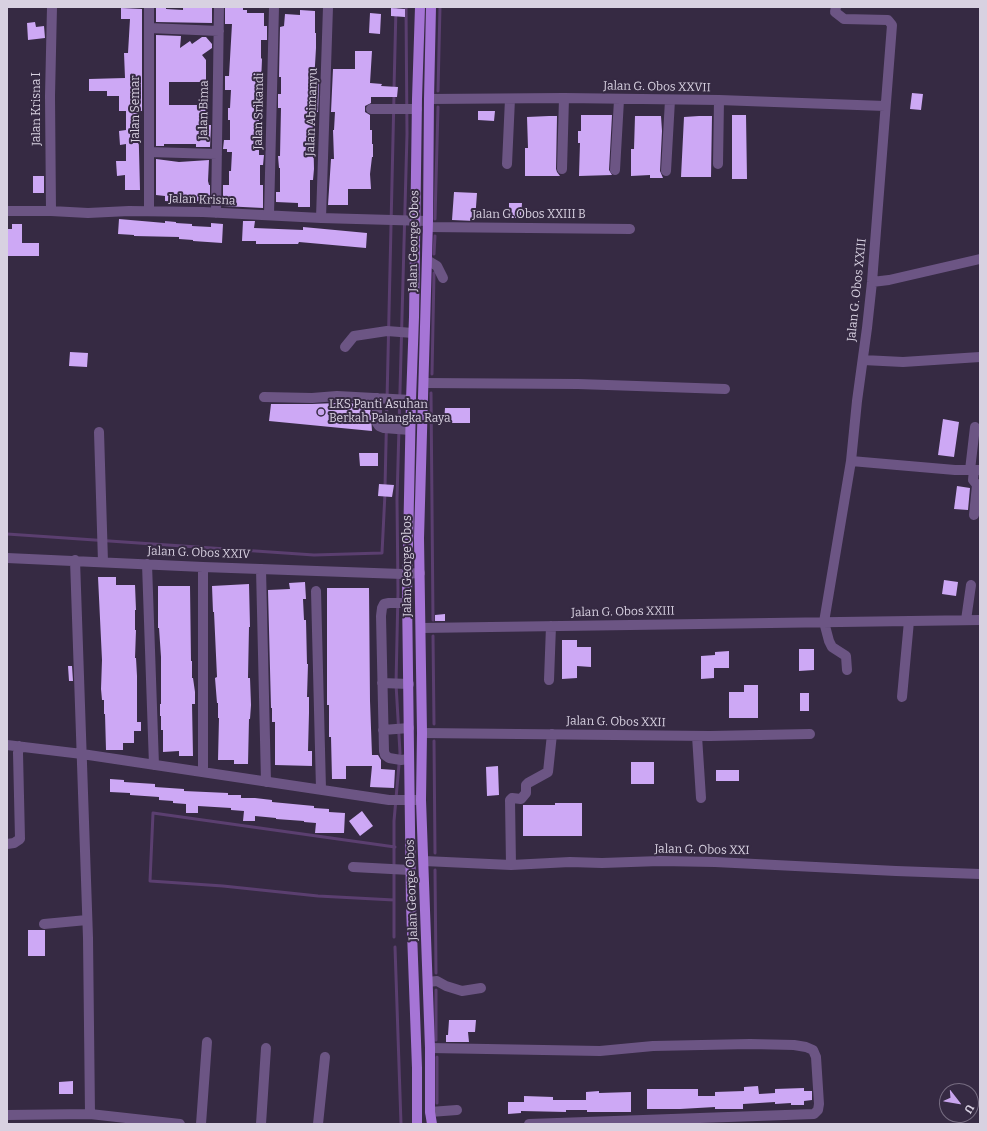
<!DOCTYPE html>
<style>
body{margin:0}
#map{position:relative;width:987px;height:1131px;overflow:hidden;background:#362a43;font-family:Bitter,serif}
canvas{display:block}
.frame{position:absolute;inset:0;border:8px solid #d8d1e1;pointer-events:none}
.north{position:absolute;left:939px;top:1083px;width:40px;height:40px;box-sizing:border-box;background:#362a43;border:1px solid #776d82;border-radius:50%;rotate:121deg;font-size:11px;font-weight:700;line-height:16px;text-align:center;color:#d8d1e1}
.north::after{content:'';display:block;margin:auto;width:14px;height:18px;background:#c9a5ee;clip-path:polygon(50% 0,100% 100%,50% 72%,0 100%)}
</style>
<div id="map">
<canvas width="987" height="1131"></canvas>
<div class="frame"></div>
<div class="north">U</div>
</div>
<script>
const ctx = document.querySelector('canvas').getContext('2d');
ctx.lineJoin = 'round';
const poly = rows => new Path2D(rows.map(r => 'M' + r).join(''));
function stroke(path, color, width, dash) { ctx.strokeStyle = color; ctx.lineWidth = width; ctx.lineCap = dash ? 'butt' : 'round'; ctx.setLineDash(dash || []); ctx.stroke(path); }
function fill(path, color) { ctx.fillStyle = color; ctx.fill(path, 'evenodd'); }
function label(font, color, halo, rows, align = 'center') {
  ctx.font = font + ' Bitter,serif'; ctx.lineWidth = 4; ctx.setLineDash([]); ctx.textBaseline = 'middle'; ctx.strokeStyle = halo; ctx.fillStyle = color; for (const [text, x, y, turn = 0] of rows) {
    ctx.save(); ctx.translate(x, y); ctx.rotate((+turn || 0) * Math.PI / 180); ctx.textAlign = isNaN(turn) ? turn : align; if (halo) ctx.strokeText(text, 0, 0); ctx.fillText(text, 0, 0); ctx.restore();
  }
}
stroke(poly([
 [394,89,396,7],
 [438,91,440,7],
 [435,219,438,107],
 [434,254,435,236],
 [432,374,434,273],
 [431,393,433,620],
 [385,487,394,95],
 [7,534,314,555,382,553,385,493],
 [433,636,434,724],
 [434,741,435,853],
 [435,870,436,973],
 [394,900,318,896,223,886,150,881,153,813,395,847],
 [394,937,394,821,400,753,396,684,398,592,397,500,407,134,406,7],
 [395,947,401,1124],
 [436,990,436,1040],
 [437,1057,437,1103]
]), '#5b3f70', 3);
fill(poly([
 [156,7,166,7,166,9,183,10,183,7,212,7,212,23,156,22],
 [225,7,243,7,243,10,247,10,247,13,264,13,264,26,267,26,267,40,261,40,261,58,262,59,260,109,263,109,263,120,259,120,259,155,264,155,263,165,260,165,260,185,263,185,263,208,223,206,223,185,229,185,229,171,231,171,232,152,227,152,227,149,223,149,224,140,230,140,230,120,228,120,228,108,230,108,231,90,225,90,225,76,229,76,232,24,225,24],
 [121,8,142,9,142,111,138,111,140,190,125,190,125,175,117,176,116,161,126,161,126,144,120,145,119,131,126,130,126,111,119,111,119,96,107,96,107,91,89,91,89,79,125,78,124,53,128,53,130,19,121,19],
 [391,8,405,9,405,17,391,16],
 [300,10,315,11,315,33,316,33,316,48,314,82,319,82,318,112,314,112,313,123,314,169,313,180,310,180,310,207,298,207,298,203,276,202,276,192,280,192,280,168,279,168,278,156,280,156,281,108,278,108,278,94,281,94,281,77,279,77,280,27,284,26,285,14,300,15],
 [370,13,381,14,380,34,369,33],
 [35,22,36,27,44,26,45,38,28,40,27,23],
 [156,35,181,36,180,48,190,41,192,44,202,37,206,37,212,44,212,48,202,55,206,60,206,82,169,82,169,105,208,105,208,125,211,125,210,147,196,147,196,144,164,144,164,146,156,146],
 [355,51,372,51,370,83,382,84,381,86,398,87,397,97,371,97,371,103,365,106,365,112,370,115,370,130,372,130,372,144,373,144,373,157,372,157,370,174,371,189,348,189,348,205,328,205,331,159,334,159,333,130,334,130,335,112,331,112,333,69,355,69],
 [912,93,923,94,921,110,910,109],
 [478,111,495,111,494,121,478,120],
 [581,115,612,115,609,170,612,175,579,176,580,143,578,143,578,131,581,131],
 [732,115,746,115,747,179,732,179],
 [549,116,557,116,556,169,557,172,560,176,525,176,525,148,528,148,527,117],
 [635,116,661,116,662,131,660,171,663,178,650,178,650,175,631,176,631,149,634,149],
 [699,116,712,116,711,177,681,177,684,117],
 [156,159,179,162,209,160,208,181,209,185,210,185,210,204,165,201,165,196,156,195],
 [33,176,44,176,44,193,33,193],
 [454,192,477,193,475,221,452,220],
 [509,203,522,203,521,218,509,218],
 [119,219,165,223,165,221,176,222,176,223,192,224,192,226,211,227,211,223,223,224,222,243,193,241,193,240,179,239,179,237,134,236,134,235,118,234],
 [243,221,255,221,254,228,303,230,303,227,367,233,366,248,299,242,298,244,256,244,256,241,242,241],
 [12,224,22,224,22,243,39,243,39,256,7,256,7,229,12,229],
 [70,352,88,353,87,367,69,366],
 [337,403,370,404,372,431,269,421,271,404,312,404],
 [445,408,470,408,470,423,444,423],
 [943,419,959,422,954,457,938,455],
 [359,453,378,453,378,466,360,466],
 [379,484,394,485,392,497,378,496],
 [957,486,970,488,968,510,954,509],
 [98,577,116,577,116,585,135,585,136,610,135,610,135,630,136,630,135,658,136,658,137,676,137,722,141,722,141,731,134,731,134,743,123,743,123,750,106,750,105,714,104,714,104,700,102,700,101,689,102,660],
 [944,580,958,582,956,596,942,594],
 [305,582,306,599,303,599,304,620,306,620,307,664,308,664,307,697,309,697,309,713,308,751,312,751,312,766,275,765,275,722,272,722,272,708,271,708,268,590,290,589,289,583],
 [249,584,250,627,249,627,248,678,250,678,251,705,250,719,249,719,248,764,234,764,234,760,218,760,219,718,218,718,218,703,217,703,215,678,217,677,214,612,213,612,212,586],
 [158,586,190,586,191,661,192,661,192,678,193,678,195,692,195,704,192,704,193,756,179,756,179,751,163,752,163,730,161,730,161,716,160,716,160,704,161,704,161,657,159,628,158,628],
 [327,588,369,588,370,701,372,755,378,755,381,760,381,769,395,770,394,788,370,787,372,766,346,766,346,779,332,779,331,737,329,737,329,705,327,705],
 [445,614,445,621,435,621,435,615],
 [562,640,577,640,577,647,591,647,591,667,577,666,577,678,562,679],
 [799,649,814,649,814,670,799,671],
 [729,651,729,668,714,668,714,678,701,679,701,656,715,655,715,652],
 [68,666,72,666,73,681,69,681],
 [744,685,758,685,758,718,729,718,729,692,744,692],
 [800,693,809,693,809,711,800,711],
 [631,762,654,762,654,784,631,784],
 [498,766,499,795,487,796,486,767],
 [716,770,739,770,739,781,716,781],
 [110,779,124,780,124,782,155,784,155,787,184,789,184,791,228,793,228,795,241,795,241,798,255,798,272,800,272,802,314,806,314,808,329,809,329,812,345,813,344,833,315,833,316,823,304,822,304,821,276,819,276,818,255,816,255,821,243,821,244,811,231,810,231,808,198,806,198,813,186,813,186,804,173,803,173,801,159,800,159,797,130,795,130,793,110,792],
 [555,803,582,803,582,836,523,836,523,805,555,805],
 [362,811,373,826,360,836,349,821],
 [28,930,45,930,45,956,28,956],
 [449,1020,476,1020,475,1032,468,1032,469,1042,446,1042,446,1035,448,1035],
 [73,1081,73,1094,59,1094,59,1082],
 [758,1086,759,1094,775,1093,775,1089,804,1088,804,1091,812,1091,812,1100,804,1101,804,1105,791,1105,791,1103,775,1104,775,1102,743,1104,743,1109,715,1109,715,1107,680,1109,647,1109,647,1089,698,1089,698,1096,715,1096,715,1092,744,1091,744,1087],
 [599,1091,599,1093,631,1092,631,1112,587,1112,587,1110,566,1110,566,1112,521,1111,521,1113,508,1114,508,1102,524,1102,524,1096,553,1097,553,1100,586,1100,586,1092]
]), '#cda8f5');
stroke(poly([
 [836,7,835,12,844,19,888,20,892,25,872,282,867,328,857,401,851,461,824,622,829,641,832,647,846,656,847,670],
 [149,28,219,31],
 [429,99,564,98,719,100,885,106],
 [371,109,417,109],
 [149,152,217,154],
 [507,164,510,99],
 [718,164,719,100],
 [562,169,564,98],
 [615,170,619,100],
 [666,171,670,100],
 [7,211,51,211,88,213,129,211,203,212,321,218,428,221],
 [51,211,50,96,52,7],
 [149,211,149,7],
 [216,213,219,7],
 [269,215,274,7],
 [321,218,328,7],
 [428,227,630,229],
 [427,260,437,266,443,278],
 [872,282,889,280,980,259],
 [345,347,354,336,387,331,413,333],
 [863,360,903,362,980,357],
 [424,383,578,384,725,389],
 [264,397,312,398,337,396,411,400],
 [377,398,377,423,379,426,384,428,410,430],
 [99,432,103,562],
 [851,461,955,470,980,470],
 [970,470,975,427],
 [974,470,973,480,977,485,974,515],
 [7,558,203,567,402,574,420,573],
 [147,564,154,765],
 [203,567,203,772],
 [261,569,266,782],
 [316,591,321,789],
 [408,603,389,603,384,604,382,608,381,616,384,751,385,755,389,758,401,760,409,759],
 [966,620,971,585],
 [421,628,980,620],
 [549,680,551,626],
 [382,683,409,684],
 [902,697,909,621],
 [383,730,409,728],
 [422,733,710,736,810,734],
 [697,736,701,798],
 [7,745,82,754,389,800,421,800],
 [7,844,14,843,20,839,18,753,19,746],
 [424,861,511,865,570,862,602,863,660,861,715,862,896,871,980,874],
 [511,865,510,800,512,798,521,799,526,793,526,785,528,783,548,772,552,734],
 [353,867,410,870],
 [44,924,87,920],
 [428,982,437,981,446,986,462,991,481,988],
 [430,1048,600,1051,653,1046,750,1044,794,1045,806,1047,813,1050,816,1057,819,1104,818,1110,814,1114,529,1124],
 [430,1112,457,1110],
 [90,1114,180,1124],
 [7,1115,90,1114,88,938,75,560],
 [201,1124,207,1042],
 [261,1124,266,1048],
 [318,1124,325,1057]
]), '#6c5584', 10);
stroke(poly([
 [431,7,429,99,428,221,419,538,422,733,421,800,430,1048,430,1112,432,1124],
 [417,1124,417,1068,411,905,407,594,411,400,414,317,417,99,420,7]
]), '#a675d6', 10);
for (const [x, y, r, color] of [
 [321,412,4,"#c9a5ee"]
]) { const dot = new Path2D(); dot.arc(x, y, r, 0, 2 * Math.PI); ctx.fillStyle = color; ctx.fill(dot); stroke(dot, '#362a43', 1.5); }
label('12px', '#d8d1e1', '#362a43', [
 ["Jalan G. Obos XXVII",657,87,1],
 ["Jalan Krisna I",37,109,-90],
 ["Jalan Semar",136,109,-90],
 ["Jalan Bima",204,110,-89],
 ["Jalan Srikandi",259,111,-89],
 ["Jalan Abimanyu",312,112,-88],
 ["Jalan Krisna",202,200,2],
 ["Jalan G. Obos XXIII B",529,215],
 ["Jalan George Obos",414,241,-89],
 ["Jalan G. Obos XXIII",857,290,-84],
 ["Jalan G. Obos XXIV",199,553,2],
 ["Jalan George Obos",408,566,-90],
 ["Jalan G. Obos XXIII",623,612,-1],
 ["Jalan G. Obos XXII",616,722,1],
 ["Jalan G. Obos XXI",702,850,1],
 ["Jalan George Obos",412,890,-92]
]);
label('12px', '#d8d1e1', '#362a43', [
 ["LKS Panti Asuhan",329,405],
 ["Berkah Palangka Raya",329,419]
], 'left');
</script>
